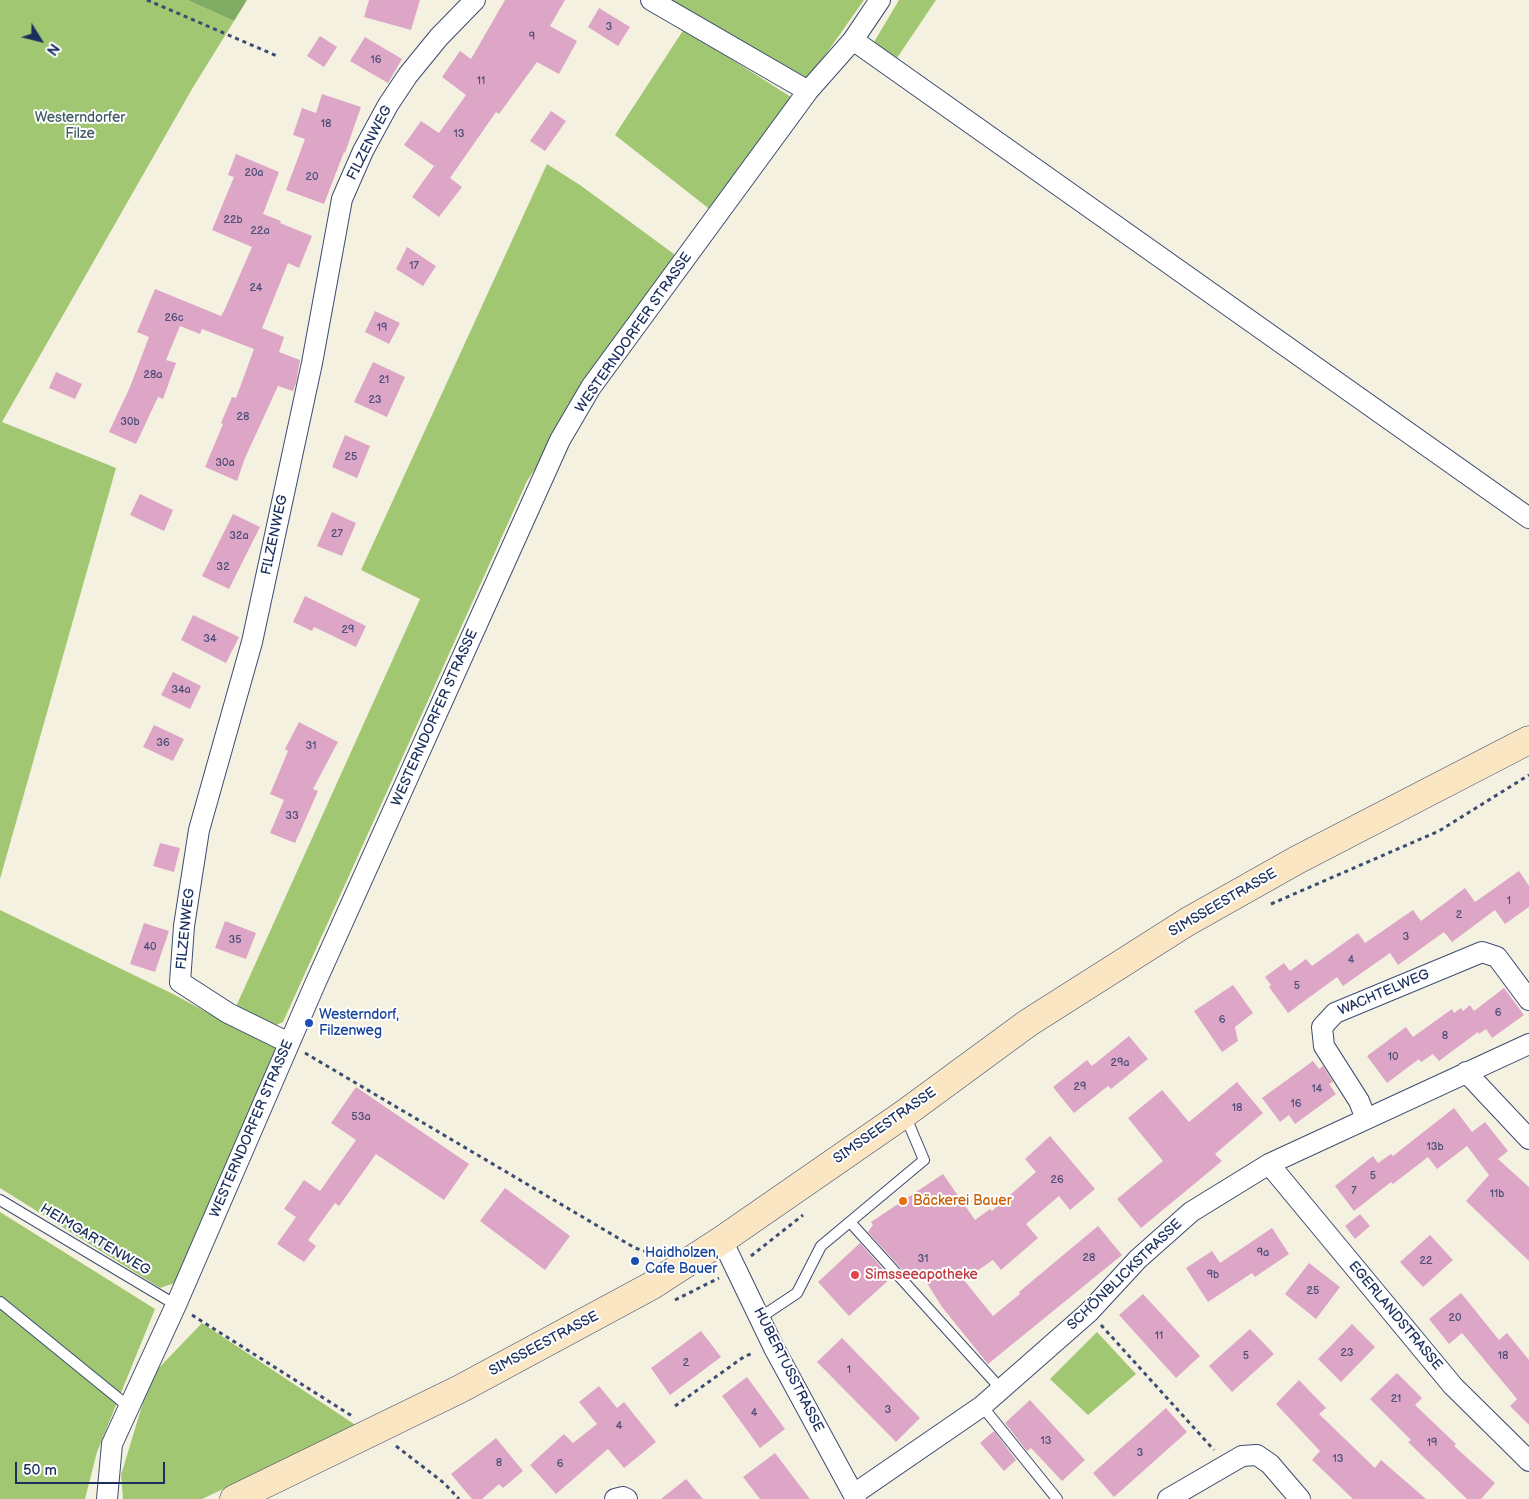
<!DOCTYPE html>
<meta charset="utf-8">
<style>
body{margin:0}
#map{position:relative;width:1529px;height:1499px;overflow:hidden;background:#f5f1e1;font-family:"Balsamiq Sans",sans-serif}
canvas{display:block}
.north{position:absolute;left:15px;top:15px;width:50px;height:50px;-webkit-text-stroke:4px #fff;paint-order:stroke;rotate:126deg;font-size:14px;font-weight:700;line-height:20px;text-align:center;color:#1b2f5e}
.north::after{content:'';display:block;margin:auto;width:18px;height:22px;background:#1b2f5e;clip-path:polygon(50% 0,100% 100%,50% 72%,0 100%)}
.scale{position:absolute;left:15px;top:1462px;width:150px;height:22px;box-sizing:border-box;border:2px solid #1b2f5e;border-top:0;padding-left:6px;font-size:15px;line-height:18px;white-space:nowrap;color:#1b2f5e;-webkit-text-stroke:4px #fff;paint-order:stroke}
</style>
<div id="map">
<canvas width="1529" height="1499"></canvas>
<div class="north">N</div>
<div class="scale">50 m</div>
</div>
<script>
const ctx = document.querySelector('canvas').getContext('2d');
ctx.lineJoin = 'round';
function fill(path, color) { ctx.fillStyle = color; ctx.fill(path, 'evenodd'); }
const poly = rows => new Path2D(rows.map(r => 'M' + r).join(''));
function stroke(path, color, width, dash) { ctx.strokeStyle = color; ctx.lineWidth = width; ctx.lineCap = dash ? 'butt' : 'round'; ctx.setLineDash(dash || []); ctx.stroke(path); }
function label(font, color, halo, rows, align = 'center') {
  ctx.font = font + ' "Balsamiq Sans",sans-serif'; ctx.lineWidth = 4; ctx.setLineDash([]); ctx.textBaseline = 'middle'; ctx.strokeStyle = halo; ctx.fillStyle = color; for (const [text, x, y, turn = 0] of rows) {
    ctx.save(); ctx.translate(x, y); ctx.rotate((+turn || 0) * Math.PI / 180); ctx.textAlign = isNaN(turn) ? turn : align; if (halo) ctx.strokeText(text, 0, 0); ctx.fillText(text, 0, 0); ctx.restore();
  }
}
fill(poly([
 [0,0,187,0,234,21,192,89,2,422,116,468,0,879],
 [665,0,864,0,807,81],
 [899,0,936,0,897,58,874,42],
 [684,29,791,97,712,211,615,135],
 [547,164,580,185,678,257,527,481,283,1022,274,1026,234,1011,420,599,361,570],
 [0,910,175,995,228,1024,276,1047,178,1282,160,1288,0,1188],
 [0,1212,155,1309,97,1452,85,1499,0,1499],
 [202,1323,357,1426,202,1499,123,1499,121,1475,151,1376],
 [1097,1332,1136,1374,1088,1415,1050,1379]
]), '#a1c772');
fill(poly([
 [187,0,247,0,234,21]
]), '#80ac64');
fill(poly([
 [369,0,420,0,411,30,364,17],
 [505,0,565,0,550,26,577,41,559,74,537,62,499,114,496,112,450,178,462,187,439,217,412,197,434,166,404,145,421,121,439,133,466,95,442,77,460,51,471,59],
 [599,8,630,27,618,46,588,27],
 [320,36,337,47,324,67,307,56],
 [365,37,402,59,388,83,350,61],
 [322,94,361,107,345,153,344,152,324,204,286,190,305,139,293,135,302,108,316,113],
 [551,111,566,121,545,151,530,141],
 [236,154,279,172,263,214,281,221,280,223,312,236,299,268,288,263,262,328,284,337,279,352,300,360,296,383,293,391,278,386,245,458,237,481,205,467,223,424,221,423,232,397,236,398,254,349,202,329,200,334,180,326,166,360,176,363,163,399,158,397,136,444,109,432,130,387,149,337,137,332,155,289,221,316,225,309,252,247,212,230,234,177,228,175],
 [407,247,436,266,423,286,396,269],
 [375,311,400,323,389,344,365,332],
 [373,362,405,377,387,417,354,402],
 [56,372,82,384,75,399,49,388],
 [345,435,370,446,357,478,332,467],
 [140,494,173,510,164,531,130,515],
 [332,512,356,523,342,556,317,546],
 [233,514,260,527,229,589,202,576],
 [305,596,366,626,356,647,314,627,312,631,293,622],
 [193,615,239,637,226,663,181,640],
 [173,672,201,686,190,709,161,695],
 [299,722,338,742,313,789,318,791,295,843,270,833,284,800,270,794,288,751,285,749],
 [154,725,184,739,173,761,143,747],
 [160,843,180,848,174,872,153,866],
 [1519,871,1529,886,1529,907,1505,924,1495,910,1452,942,1444,932,1398,965,1390,953,1343,986,1337,977,1288,1013,1269,987,1271,985,1265,977,1284,963,1290,971,1306,959,1312,966,1358,933,1365,943,1413,910,1421,921,1465,888,1475,902],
 [225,921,256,933,246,959,215,948],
 [144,923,169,931,155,972,130,964],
 [1233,985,1253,1013,1235,1027,1238,1041,1222,1052,1194,1011],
 [1504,988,1524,1015,1492,1038,1486,1029,1479,1034,1478,1032,1439,1061,1433,1054,1421,1062,1419,1059,1387,1083,1367,1056,1406,1027,1413,1037,1452,1009,1454,1013,1461,1008,1463,1011,1470,1005,1474,1011],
 [1129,1036,1148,1059,1111,1089,1108,1086,1074,1113,1053,1087,1087,1060,1092,1066],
 [1313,1061,1319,1069,1323,1066,1333,1082,1329,1084,1336,1094,1295,1124,1289,1115,1280,1122,1262,1098],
 [1237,1082,1263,1113,1215,1154,1222,1161,1141,1228,1117,1199,1163,1161,1128,1118,1162,1090,1189,1122],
 [356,1087,469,1164,444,1200,376,1154,339,1206,335,1203,308,1240,316,1246,304,1262,277,1244,296,1217,284,1209,304,1180,320,1191,356,1140,331,1123],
 [1454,1108,1472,1132,1485,1122,1508,1151,1498,1159,1529,1187,1529,1261,1466,1201,1489,1175,1467,1146,1437,1169,1428,1157,1393,1184,1391,1182,1354,1211,1335,1186,1373,1156,1378,1163,1391,1154,1393,1156],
 [1050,1136,1095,1189,1070,1210,1059,1196,1026,1224,1038,1238,1001,1270,993,1260,964,1280,993,1316,1020,1294,1019,1292,1098,1226,1122,1255,988,1364,942,1307,918,1269,908,1276,868,1232,873,1225,871,1222,943,1174,975,1220,990,1209,992,1211,1036,1172,1025,1159],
 [505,1188,570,1236,545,1270,480,1221],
 [1360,1214,1370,1226,1355,1239,1345,1226],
 [1272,1228,1289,1254,1255,1277,1252,1273,1208,1302,1186,1268,1212,1251,1220,1263],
 [1430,1235,1453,1260,1423,1287,1400,1262],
 [860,1243,891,1278,849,1316,818,1282],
 [1309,1263,1340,1287,1316,1319,1285,1294],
 [1461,1293,1499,1340,1507,1333,1529,1360,1529,1425,1510,1406,1517,1399,1462,1333,1449,1344,1429,1319],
 [1143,1294,1200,1356,1176,1378,1119,1315],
 [1352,1324,1375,1347,1341,1382,1318,1359],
 [1250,1329,1274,1354,1232,1392,1209,1366],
 [701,1331,721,1357,670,1395,651,1368],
 [842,1338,920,1418,896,1442,817,1362],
 [1397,1373,1422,1398,1415,1405,1456,1444,1454,1446,1495,1483,1481,1499,1467,1499,1408,1442,1411,1440,1370,1399],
 [747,1377,785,1429,760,1448,722,1396],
 [1299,1380,1326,1408,1319,1414,1375,1468,1381,1460,1426,1499,1353,1499,1312,1460,1320,1451,1276,1404],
 [599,1386,617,1408,624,1402,656,1442,624,1468,608,1449,556,1494,530,1465,564,1434,573,1443,597,1424,579,1402],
 [1030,1400,1085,1460,1062,1481,1031,1448,1027,1451,1005,1423],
 [1166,1408,1187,1432,1114,1497,1093,1473],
 [994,1431,1016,1460,1004,1471,980,1443],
 [496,1438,523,1471,503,1488,499,1484,482,1499,472,1499,451,1474],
 [775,1453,810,1499,760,1499,743,1477],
 [686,1479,703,1499,661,1499]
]), '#dda6c7');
const service = poly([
 [0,1200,176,1305],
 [850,1222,1001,1389],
 [0,1302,129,1407],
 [761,1317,797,1293,821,1246,924,1160,905,1115],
 [982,1406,1057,1499]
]);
const minor = poly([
 [651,0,808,91],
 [853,40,1529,518],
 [289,1043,228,1013,180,982,184,926,199,830,252,642,312,363,342,199,363,151,388,105,408,75,439,37,475,0],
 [1466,1072,1529,1139],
 [1366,1119,1359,1101,1324,1046,1322,1027,1335,1013,1482,952,1497,957,1529,1000],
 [1269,1164,1453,1386,1529,1461],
 [722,1240,774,1348,856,1499],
 [854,1494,982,1406,1089,1312,1138,1259,1191,1212,1269,1164,1529,1044],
 [107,1499,112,1444,176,1305,315,984,560,440,591,387,808,91,853,40,880,0],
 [615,1499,623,1497,627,1499],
 [1168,1499,1242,1456,1257,1455,1270,1464,1300,1499]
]);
const secondary = poly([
 [234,1499,460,1389,651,1286,722,1240,904,1114,1028,1023,1187,922,1297,860,1529,740]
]);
stroke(service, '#3c4c72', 12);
stroke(minor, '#3c4c72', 22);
stroke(secondary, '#3c4c72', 29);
stroke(poly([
 [147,0,277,56],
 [1271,904,1439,831,1529,775],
 [305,1053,635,1248,657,1255],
 [751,1256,803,1215],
 [675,1300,719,1278],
 [192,1315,352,1416],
 [1101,1325,1214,1450],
 [675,1406,745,1356,754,1353],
 [396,1446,444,1483,459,1499]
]), '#3c4c72', 3, [4, 4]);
stroke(service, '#fff', 10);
stroke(minor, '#fff', 20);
stroke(secondary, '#fbe6c3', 28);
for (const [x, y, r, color] of [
 [309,1023,5,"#1a4fb4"],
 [903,1201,5,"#e8710a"],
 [635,1261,5,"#1a4fb4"],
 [855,1275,5,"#e0444e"]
]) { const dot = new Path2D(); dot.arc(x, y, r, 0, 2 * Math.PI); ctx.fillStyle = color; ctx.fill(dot); stroke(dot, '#fff', 2); }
label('11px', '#4c4d78', null, [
 ["3",609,27],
 ["9",532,37],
 ["16",376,60],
 ["11",481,81],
 ["18",326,124],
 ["13",459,134],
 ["20a",254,173],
 ["20",312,177],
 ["22b",233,220],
 ["22a",260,231],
 ["17",414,266],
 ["24",256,288],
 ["26c",174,318],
 ["19",382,328],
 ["28a",153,375],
 ["21",384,380],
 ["23",375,400],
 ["28",243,417],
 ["30b",130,422],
 ["25",351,457],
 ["30a",225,463],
 ["27",337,534],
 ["32a",239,536],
 ["32",223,567],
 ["29",348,630],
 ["34",210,639],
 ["34a",181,690],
 ["36",163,743],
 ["31",311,746],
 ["33",292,816],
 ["1",1509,901],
 ["2",1459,915],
 ["3",1406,937],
 ["35",235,940],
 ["40",150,947],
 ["4",1351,960],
 ["5",1297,986],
 ["6",1498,1013],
 ["6",1222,1020],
 ["8",1445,1036],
 ["10",1393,1057],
 ["29a",1120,1063],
 ["29",1080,1087],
 ["14",1317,1089],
 ["16",1296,1104],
 ["18",1237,1108],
 ["53a",361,1117],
 ["13b",1435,1147],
 ["5",1373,1176],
 ["26",1057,1180],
 ["7",1354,1191],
 ["11b",1497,1194],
 ["9a",1263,1253],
 ["28",1089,1258],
 ["31",923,1259],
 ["22",1426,1261],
 ["9b",1213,1275],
 ["25",1313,1291],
 ["20",1455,1318],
 ["11",1159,1336],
 ["23",1347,1353],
 ["5",1246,1356],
 ["18",1503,1356],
 ["2",686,1363],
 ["1",849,1370],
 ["21",1396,1399],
 ["3",888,1410],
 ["4",754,1413],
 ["4",619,1426],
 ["13",1046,1441],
 ["19",1432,1443],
 ["3",1140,1453],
 ["13",1338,1459],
 ["8",499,1463],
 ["6",560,1464]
]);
label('14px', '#435d64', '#fff', [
 ["Westerndorfer",80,118],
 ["Filze",80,134]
]);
label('14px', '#1b2f5e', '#fff', [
 ["FILZENWEG",370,143,-63],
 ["WESTERNDORFER STRASSE",634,333,-55],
 ["FILZENWEG",275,535,-78],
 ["WESTERNDORFER STRASSE",435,718,-66],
 ["SIMSSEESTRASSE",1223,903,-30],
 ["FILZENWEG",186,929,-84],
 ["WACHTELWEG",1384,993,-23],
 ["SIMSSEESTRASSE",885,1126,-35],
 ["WESTERNDORFER STRASSE",252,1129,-67],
 ["HEIMGARTENWEG",95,1240,31],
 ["SCHÖNBLICKSTRASSE",1125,1275,-44],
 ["EGERLANDSTRASSE",1395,1316,50],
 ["SIMSSEESTRASSE",544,1344,-28],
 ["HUBERTUSSTRASSE",788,1370,63]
]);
label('14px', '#164399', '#fff', [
 ["Westerndorf,",319,1015],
 ["Filzenweg",319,1031],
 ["Haidholzen,",645,1253],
 ["Cafe Bauer",645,1269]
], 'left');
label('14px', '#c56008', '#fff', [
 ["Bäckerei Bauer",913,1201]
], 'left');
label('14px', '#be3a42', '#fff', [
 ["Simsseeapotheke",865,1275]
], 'left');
</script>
